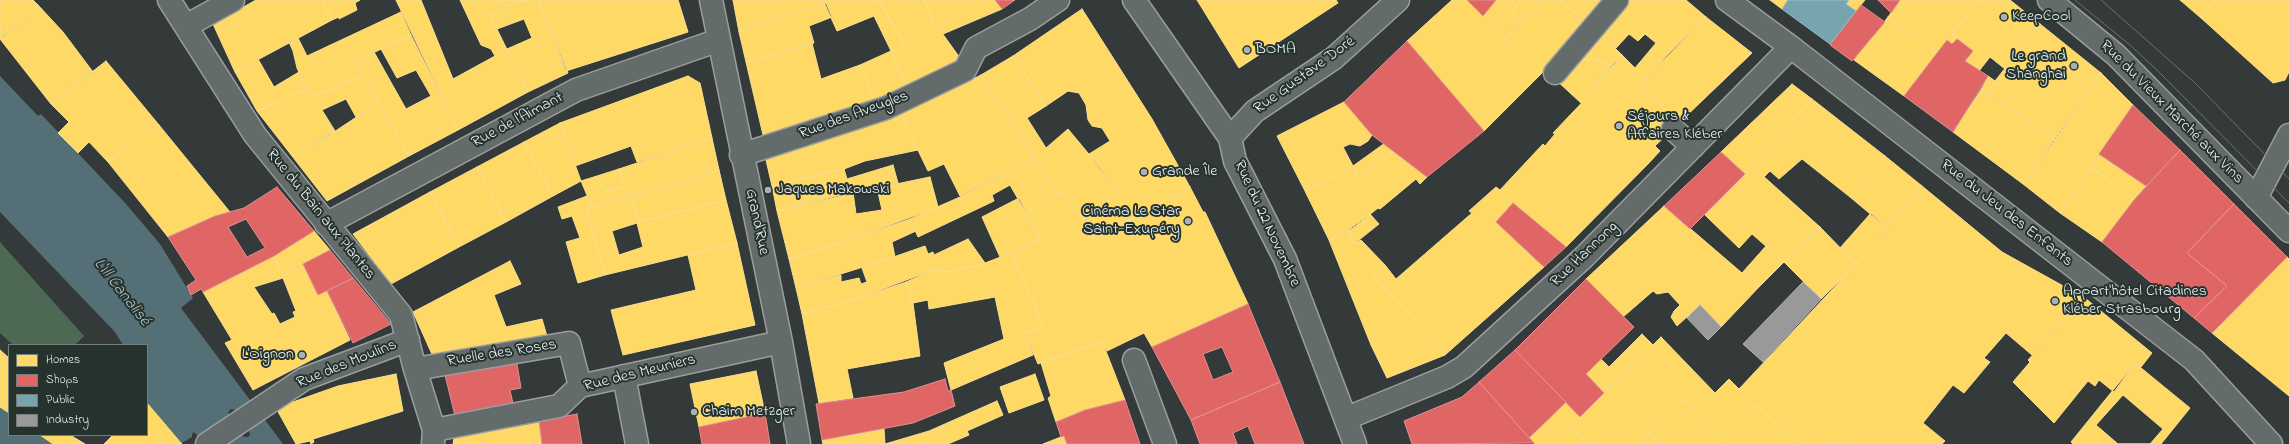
<!DOCTYPE html>
<meta charset="utf-8">
<style>
body{margin:0}
#map{position:relative;width:2289px;height:444px;overflow:hidden;background:#343a39;font-family:"Indie Flower",sans-serif}
canvas{display:block}
.legend{position:absolute;left:8px;top:344px;width:140px;height:92px;box-sizing:border-box;background:#26332d;border:1px solid #747f7e;margin:0;padding:5px 7px;list-style:none;font-size:12px;color:#e8f1f8}
.legend li{display:flex;align-items:center;gap:8px;height:20px}
.legend b{width:20px;border:1px solid #747f7e}
</style>
<div id="map">
<canvas width="2289" height="444"></canvas>
<ul class="legend">
<li><b style="height:11px;background:#ffd966"></b>Homes</li>
<li><b style="height:11px;background:#e06666"></b>Shops</li>
<li><b style="height:11px;background:#76a5af"></b>Public</li>
<li><b style="height:11px;background:#999"></b>Industry</li>
</ul>
</div>
<script>
const ctx = document.querySelector('canvas').getContext('2d');
ctx.lineJoin = 'round';
function fill(path, color) { ctx.fillStyle = color; ctx.fill(path, 'evenodd'); }
const poly = rows => new Path2D(rows.map(r => 'M' + r).join(''));
function stroke(path, color, width, dash) { ctx.strokeStyle = color; ctx.lineWidth = width; ctx.lineCap = dash ? 'butt' : 'round'; ctx.setLineDash(dash || []); ctx.stroke(path); }
function label(font, color, halo, rows, align = 'center') {
  ctx.font = font + ' "Indie Flower",sans-serif'; ctx.lineWidth = 4; ctx.setLineDash([]); ctx.textBaseline = 'middle'; ctx.strokeStyle = halo; ctx.fillStyle = color; for (const [text, x, y, turn = 0] of rows) {
    ctx.save(); ctx.translate(x, y); ctx.rotate((+turn || 0) * Math.PI / 180); ctx.textAlign = isNaN(turn) ? turn : align; if (halo) ctx.strokeText(text, 0, 0); ctx.fillText(text, 0, 0); ctx.restore();
  }
}
fill(poly([
 [0,242,84,336,75,345,13,345,0,333]
]), '#4d6954');
fill(poly([
 [0,76,38,116,41,114,126,204,160,244,193,298,181,308,283,444,205,444,194,432,192,434,192,437,182,443,147,403,147,345,123,345,115,332,0,212],
 [231,409,235,410,249,431,250,435,248,437,244,437,228,413],
 [0,407,9,413,9,435,40,435,53,444,0,444]
]), '#547076');
const homes = poly([
 [0,0,33,0,38,5,0,38,0,0],
 [256,0,322,0,332,20,235,72,213,24,256,0],
 [322,0,360,0,355,3,357,10,339,19,339,17,332,20,322,0],
 [396,0,421,0,453,79,495,56,491,49,481,45,460,0,503,0,507,8,490,15,528,92,458,130,396,0],
 [503,0,529,0,506,6,503,0],
 [529,0,539,0,568,73,528,92,507,49,532,38,524,19,497,29,490,15,507,8,506,6,529,0],
 [539,0,678,0,688,32,566,71,539,0],
 [733,0,823,0,824,4,739,32,733,0],
 [823,0,879,0,905,45,891,51,874,16,837,31,823,0],
 [879,0,924,0,932,19,960,58,931,76,907,87,891,51,905,45,879,0],
 [924,0,995,0,1002,9,943,34,932,19,924,0],
 [1197,0,1336,0,1338,3,1239,68,1197,0],
 [1452,0,1467,0,1540,75,1484,131,1407,41,1452,0],
 [1496,0,1521,0,1511,13,1521,22,1505,39,1483,16,1496,0],
 [1521,0,1543,0,1521,22,1511,13,1521,0],
 [1543,0,1560,0,1579,16,1573,22,1583,31,1540,75,1505,39,1543,0],
 [1560,0,1611,0,1583,31,1573,22,1579,16,1560,0],
 [1626,0,1686,0,1706,17,1668,54,1646,79,1635,68,1656,43,1645,34,1638,41,1629,34,1616,48,1598,31,1626,0],
 [1770,0,1788,0,1782,9,1770,0],
 [1849,0,1865,0,1856,11,1846,4,1849,0],
 [1900,0,1980,0,1952,34,1958,39,1952,44,1947,40,1938,53,1888,17,1900,0],
 [1980,0,2010,0,2040,24,2005,69,1990,57,1979,71,1965,61,1973,51,1952,34,1980,0],
 [2180,0,2216,0,2201,18,2180,0],
 [2216,0,2289,0,2289,72,2285,80,2273,83,2201,18,2216,0],
 [826,3,832,17,809,26,814,43,746,62,739,32,826,3],
 [38,5,63,32,93,72,51,104,0,39,38,5],
 [1082,9,1152,119,1190,187,1094,239,1083,218,1118,195,1089,154,1110,141,1102,128,1092,126,1088,120,1086,105,1079,93,1068,91,1046,106,1013,56,1082,9],
 [401,12,411,35,356,61,364,76,310,97,297,68,293,51,289,42,298,38,307,56,401,12],
 [1706,17,1752,53,1680,122,1639,85,1706,17],
 [1888,17,1938,53,1904,96,1854,60,1888,17],
 [2040,24,2101,73,2055,140,2004,104,2012,94,1996,82,1988,93,1982,88,1988,76,1995,81,2040,24],
 [1598,31,1622,55,1613,66,1593,59,1579,61,1598,31],
 [411,35,458,130,409,156,356,61,374,52,406,109,431,96,416,70,397,78,381,49,411,35],
 [812,43,821,79,860,65,875,101,825,119,763,135,746,62,812,43],
 [891,51,907,87,875,101,860,65,891,51],
 [1622,55,1646,79,1639,85,1680,122,1655,146,1660,151,1648,164,1566,247,1513,203,1496,222,1544,267,1445,355,1407,310,1403,308,1373,276,1385,265,1396,279,1472,213,1469,211,1496,187,1500,190,1543,144,1545,146,1555,134,1553,133,1594,90,1591,88,1622,55],
 [1013,56,1046,106,1027,118,1046,148,1068,129,1098,165,1118,195,1083,218,1063,193,1059,195,981,75,1013,56],
 [258,59,274,87,299,72,307,89,257,111,235,72,258,59],
 [1593,59,1613,66,1591,88,1594,90,1581,103,1556,80,1579,61,1593,59],
 [106,61,159,125,108,162,89,142,78,153,58,133,69,122,51,104,106,61],
 [2101,73,2133,105,2060,213,2023,184,2101,73],
 [981,75,1034,157,960,196,944,164,928,171,899,111,947,92,981,75],
 [364,76,379,102,356,117,346,99,322,110,335,131,292,156,257,111,307,89,310,97,364,76],
 [688,76,700,83,712,138,637,162,631,146,575,166,560,123,688,76],
 [1996,82,2012,94,2004,104,1988,93,1996,82],
 [1792,84,1812,99,1745,174,1721,152,1792,84],
 [1982,88,2055,140,2023,184,1953,132,1982,88],
 [1812,99,1885,156,1850,197,1802,159,1779,179,1770,171,1764,177,1752,166,1812,99],
 [379,102,409,156,327,201,292,156,328,136,379,102],
 [1344,102,1372,135,1368,141,1360,146,1350,144,1343,147,1353,166,1305,191,1277,136,1344,102],
 [899,111,918,150,865,161,844,169,772,186,766,160,899,111],
 [560,123,581,181,553,196,524,142,560,123],
 [159,125,230,212,215,216,168,237,108,162,159,125],
 [712,138,719,170,592,207,581,181,597,176,604,192,625,186,619,169,712,138],
 [524,142,553,196,506,222,477,167,524,142],
 [1385,143,1394,151,1359,180,1353,166,1385,143],
 [1394,151,1427,177,1420,184,1416,179,1380,209,1378,208,1353,228,1329,240,1305,191,1353,166,1359,180,1394,151],
 [2099,154,2146,186,2134,200,2091,167,2099,154],
 [1885,156,1922,186,1887,228,1850,197,1885,156],
 [1034,157,1059,195,1026,213,1010,185,992,195,994,201,918,237,910,219,960,197,1034,157],
 [893,165,898,183,777,211,772,186,844,169,847,179,893,165],
 [1752,166,1820,227,1784,262,1752,234,1739,248,1705,215,1752,166],
 [477,167,506,222,459,247,430,192,477,167],
 [2091,167,2134,200,2102,242,2060,213,2091,167],
 [619,169,625,186,604,192,597,176,619,169],
 [719,170,726,200,639,222,632,196,719,170],
 [930,177,938,207,842,243,789,259,777,211,853,192,856,214,882,210,877,188,930,177],
 [1922,186,2002,252,2085,298,2032,355,2006,333,1984,358,1990,362,1964,393,1953,385,1923,423,1945,441,1942,444,1847,444,1839,437,1833,444,1803,444,1756,406,1739,389,1856,264,1922,186],
 [1190,187,1203,212,1205,212,1248,304,1152,347,1144,333,1107,351,1102,341,1038,364,1025,333,1044,326,1011,253,1040,240,1026,213,1063,193,1083,218,1094,239,1190,187],
 [430,192,459,247,391,284,353,234,430,192],
 [587,196,592,207,587,212,605,275,578,283,566,242,580,238,572,216,562,219,558,207,587,196],
 [632,196,639,222,726,200,737,243,605,275,587,212,592,207,632,196],
 [637,223,643,247,619,255,612,231,637,223],
 [1019,198,1040,240,1000,257,982,217,1019,198],
 [1664,206,1742,273,1753,279,1759,287,1721,327,1700,305,1677,326,1671,317,1674,311,1680,305,1668,292,1657,294,1653,291,1623,317,1586,279,1664,206],
 [1871,213,1887,228,1856,264,1840,248,1871,213],
 [1370,214,1379,224,1354,244,1348,230,1370,214],
 [910,219,916,231,892,242,895,257,796,288,789,259,842,243,910,219],
 [1820,227,1856,264,1821,299,1784,262,1820,227],
 [1348,230,1354,244,1361,240,1385,265,1373,276,1403,308,1407,310,1445,355,1387,378,1371,345,1329,240,1348,230],
 [314,231,330,250,283,276,274,256,314,231],
 [968,239,985,263,952,272,933,270,856,299,802,314,796,288,841,275,841,282,859,278,861,284,867,282,862,268,925,246,928,254,933,252,934,255,968,239],
 [737,243,755,325,623,355,611,310,696,290,688,255,737,243],
 [1766,246,1784,262,1759,287,1753,279,1742,273,1766,246],
 [1011,253,1044,326,1025,333,1033,355,951,390,944,363,1004,339,995,297,929,309,928,300,913,303,906,282,933,270,952,272,985,263,1011,253],
 [274,256,283,276,303,264,318,295,327,291,350,340,253,390,225,343,232,340,203,292,274,256],
 [283,278,296,311,293,312,295,317,280,324,274,313,272,314,254,287,283,278],
 [2287,257,2289,259,2289,396,2212,333,2287,257],
 [510,261,521,284,494,295,506,327,542,319,547,336,435,361,413,312,510,261],
 [906,282,913,303,920,356,847,369,853,398,819,403,802,314,856,299,906,282],
 [2085,298,2152,353,2141,367,2135,363,2114,392,2099,380,2095,386,2088,381,2054,423,2013,382,2030,362,2028,360,2085,298],
 [1642,334,1653,345,1604,393,1586,374,1601,359,1609,367,1642,334],
 [1661,337,1715,393,1729,379,1756,406,1723,439,1684,400,1639,444,1588,444,1570,426,1661,337],
 [1102,341,1125,400,1085,410,1056,422,1048,398,1051,396,1041,363,1102,341],
 [0,350,9,358,9,413,0,407,0,350],
 [2135,363,2190,408,2161,444,2073,444,2071,442,2135,363],
 [756,371,765,413,699,427,690,384,756,371],
 [396,374,403,411,313,439,314,442,311,444,310,441,296,444,276,408,338,386,396,374],
 [1035,374,1044,400,1009,413,1000,387,1035,374],
 [2123,395,2163,429,2150,444,2118,444,2096,425,2123,395],
 [1684,400,1723,439,1718,444,1662,444,1650,433,1684,400],
 [997,401,1003,415,967,431,969,435,948,444,823,444,822,440,884,429,885,444,929,431,997,401],
 [1566,402,1580,417,1570,426,1588,444,1535,444,1529,438,1566,402],
 [147,403,182,444,104,444,113,435,147,435,147,403],
 [1756,406,1803,444,1718,444,1756,406],
 [539,421,542,444,453,444,454,438,539,421],
 [1650,433,1662,444,1639,444,1650,433],
 [40,435,70,435,85,444,53,444,40,435],
 [1064,436,1067,444,1043,444,1061,437,1064,436],
 [1839,437,1847,444,1833,444,1839,437]
]);
fill(homes, '#ffd966');
stroke(homes, '#f8e092', 1);
const shops = poly([
 [995,0,1015,0,1002,9,995,0],
 [1467,0,1496,0,1483,16,1467,0],
 [1878,0,1900,0,1891,13,1878,0],
 [1861,5,1885,22,1852,61,1830,45,1861,5],
 [1957,39,1973,51,1965,61,1988,76,1953,132,1904,96,1947,40,1952,44,1957,39],
 [1407,41,1484,131,1427,177,1372,135,1344,102,1407,41],
 [2133,105,2180,150,2146,186,2099,154,2133,105],
 [2180,150,2234,204,2187,253,2227,286,2194,318,2102,242,2134,200,2180,150],
 [1721,152,1745,174,1690,229,1664,206,1721,152],
 [277,187,314,231,274,256,203,292,201,289,191,295,187,286,196,280,168,237,215,216,244,208,277,187],
 [246,219,265,248,247,257,228,227,246,219],
 [1513,203,1566,247,1544,267,1496,222,1513,203],
 [2234,204,2287,257,2212,333,2194,318,2227,286,2187,253,2234,204],
 [330,250,353,278,318,295,303,264,330,250],
 [353,278,391,324,353,343,327,291,353,278],
 [1586,279,1634,327,1586,374,1604,393,1580,417,1515,350,1586,279],
 [1248,304,1280,382,1191,420,1152,347,1248,304],
 [1222,347,1233,372,1213,380,1203,354,1222,347],
 [1515,350,1566,402,1529,438,1479,382,1515,350],
 [516,358,521,388,510,390,514,408,456,420,444,371,516,358],
 [945,379,948,391,951,390,955,406,913,423,822,440,816,404,904,392,945,379],
 [1280,382,1304,444,1255,444,1248,426,1233,433,1237,444,1200,444,1191,420,1280,382],
 [1479,382,1534,443,1412,444,1404,421,1462,397,1479,382],
 [1125,400,1140,444,1067,444,1064,436,1061,437,1056,422,1085,410,1125,400],
 [765,413,770,444,702,444,699,427,765,413],
 [577,414,582,444,542,444,539,421,577,414]
]);
fill(shops, '#e06666');
stroke(shops, '#e29092', 1);
const public = poly([
 [1788,0,1849,0,1846,4,1856,11,1830,44,1782,9,1788,0]
]);
fill(public, '#76a5af');
stroke(public, '#98bcc5', 1);
const industry = poly([
 [1803,282,1821,299,1763,362,1743,344,1803,282],
 [1700,305,1721,327,1708,340,1687,318,1700,305]
]);
fill(industry, '#999');
stroke(industry, '#b1b3b6', 1);
const minor = poly([
 [169,0,255,135,401,315,415,369,434,430,433,444],
 [711,0,781,342,799,444],
 [1134,0,1230,138,1235,161,1285,259,1355,444],
 [1727,0,1791,47,2194,360,2271,444],
 [2049,0,2116,55,2289,231],
 [186,26,233,0],
 [1555,73,1617,0],
 [1673,129,1693,147],
 [1230,138,1255,111,1334,58,1398,0],
 [741,155,886,108,965,70,976,48,1030,19,1058,0],
 [2256,198,2289,135],
 [326,224,576,90,719,40],
 [1134,360,1165,444],
 [415,369,569,343,580,386],
 [624,376,637,444],
 [1347,418,1447,377,1464,367,1584,257,1791,47],
 [434,430,559,406,580,386,781,342],
 [207,444,304,379,408,340]
]);
stroke(minor, '#9a9e9f', 25);
stroke(minor, '#646b6b', 22);
stroke(poly([
 [2075,0,2130,45,2160,73,2289,203],
 [2101,0,2195,83,2289,179]
]), '#6e7171', 1);
for (const [x, y, r, color] of [
 [2004,17,4,"#a9b1b5"],
 [1247,50,4,"#a9b1b5"],
 [2074,66,4,"#a9b1b5"],
 [1619,126,4,"#a9b1b5"],
 [1144,172,4,"#a9b1b5"],
 [768,190,4,"#a9b1b5"],
 [1188,221,4,"#a9b1b5"],
 [2055,301,4,"#a9b1b5"],
 [302,355,4,"#a9b1b5"],
 [694,412,4,"#a9b1b5"]
]) { const dot = new Path2D(); dot.arc(x, y, r, 0, 2 * Math.PI); ctx.fillStyle = color; ctx.fill(dot); stroke(dot, '#26332d', 1.5); }
label('16px', '#e8f1f8', '#26332d', [
 ["KeepCool",2012,17],
 ["BOMA",1255,50],
 ["Le grand",2066,57,"right"],
 ["Shanghai",2066,75,"right"],
 ["Séjours &",1627,117],
 ["Affaires Kléber",1627,135],
 ["Grande Île",1152,172],
 ["Jaques Makowski",776,190],
 ["Cinéma Le Star",1180,212,"right"],
 ["Saint-Exupéry",1180,230,"right"],
 ["Appart'hôtel Citadines",2063,292],
 ["Kléber Strasbourg",2063,310],
 ["L'Oignon",294,355,"right"],
 ["Chaim Metzger",702,412]
], 'left');
label('16px', '#e8f1f8', '#26332d', [
 ["Rue Gustave Doré",1305,76,-36],
 ["Rue du Vieux Marché aux Vins",2171,113,45],
 ["Rue des Aveugles",854,116,-20],
 ["Rue de l'Aimant",518,121,-28],
 ["Rue du Jeu des Enfants",2006,214,38],
 ["Rue du Bain aux Plantes",320,215,51],
 ["Grand'Rue",756,222,78],
 ["Rue du 22 Novembre",1266,224,65],
 ["Rue Hannong",1585,255,-44],
 ["Ruelle des Roses",502,354,-9],
 ["Rue des Moulins",347,365,-22],
 ["Rue des Meuniers",640,374,-14]
]);
label('italic 17px', '#aebfc6', '#26332d', [
 ["L'Ill Canalisé",121,293,52]
]);
</script>
